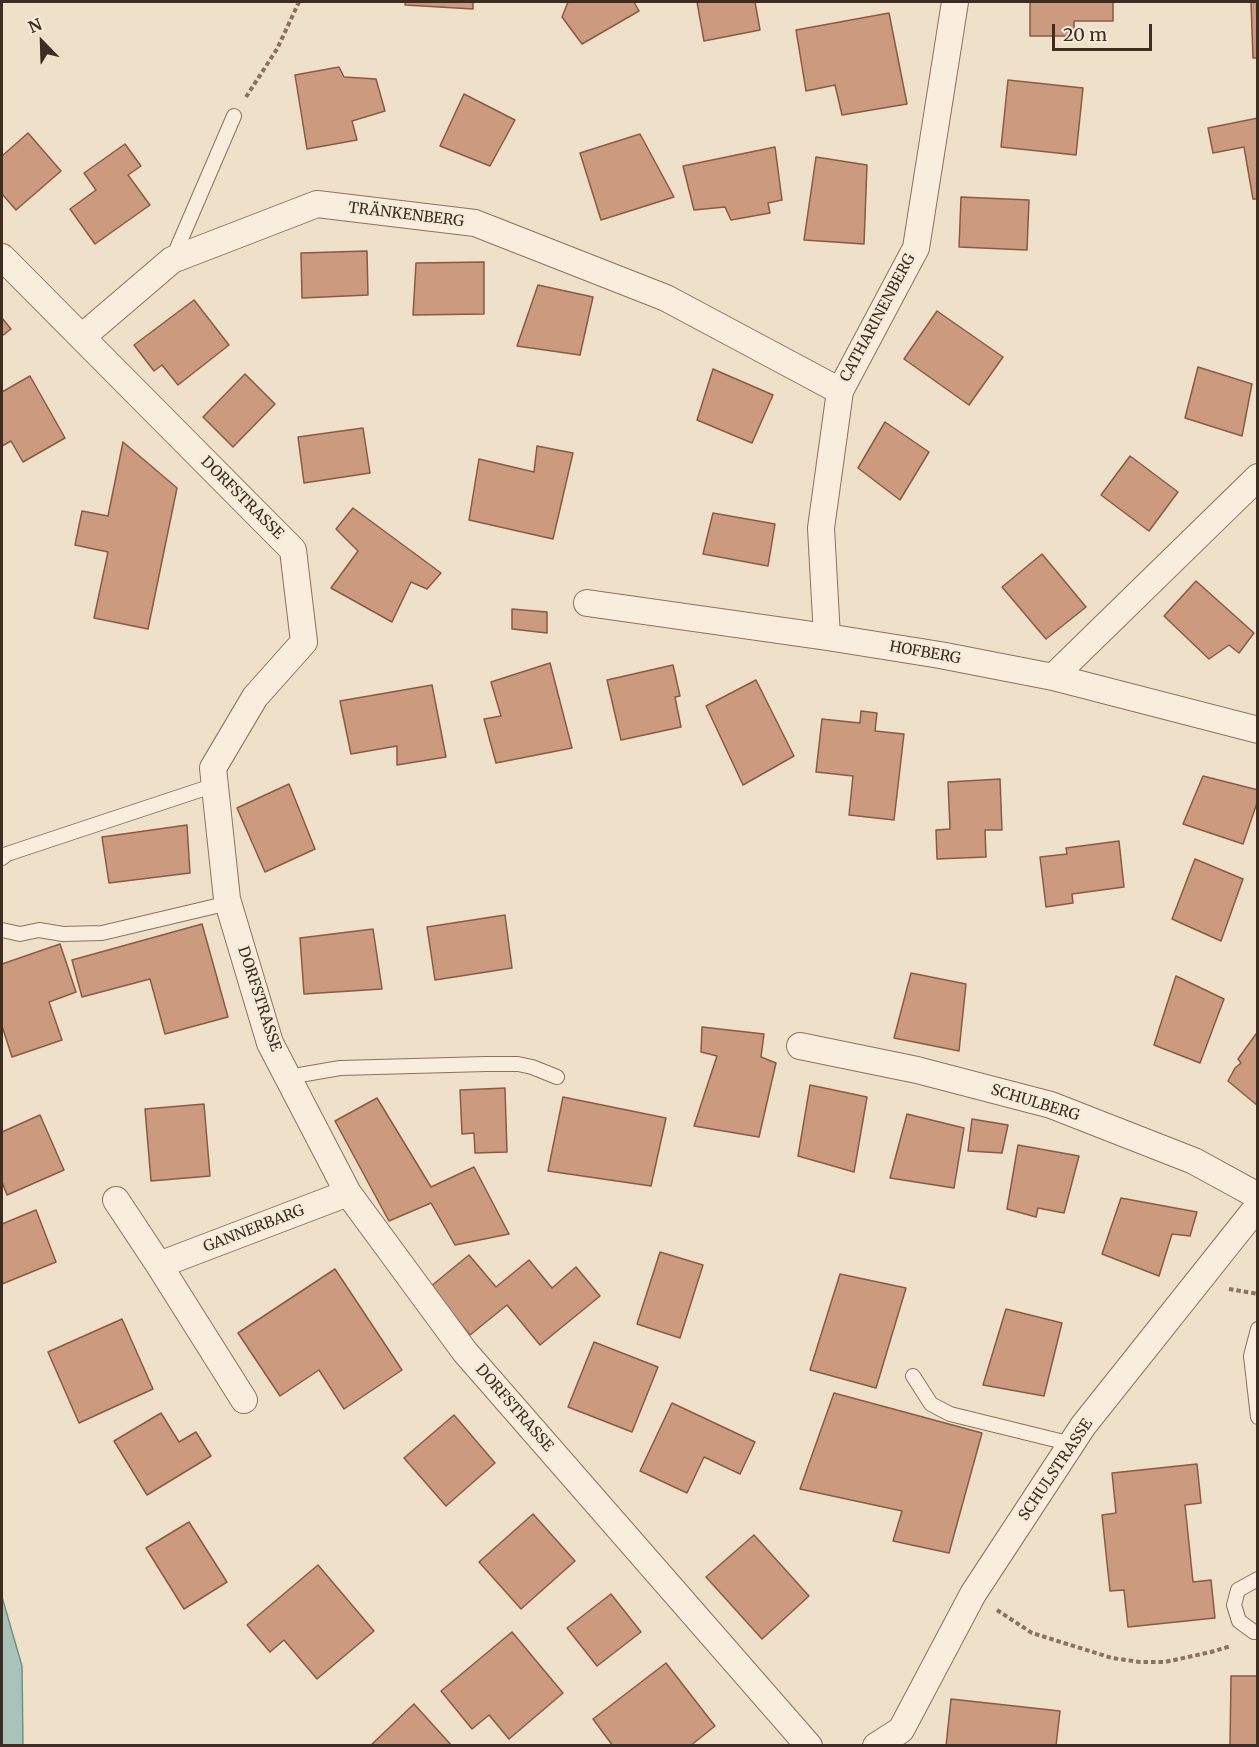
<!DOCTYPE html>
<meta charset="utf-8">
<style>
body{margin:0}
#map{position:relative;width:1259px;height:1747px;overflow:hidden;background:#efe1c9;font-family:Merriweather,serif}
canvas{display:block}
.frame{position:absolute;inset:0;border:3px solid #3c2c21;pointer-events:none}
.north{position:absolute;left:12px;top:12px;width:60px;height:60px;-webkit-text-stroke:4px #f6ebd9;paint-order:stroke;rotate:337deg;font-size:16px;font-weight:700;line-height:24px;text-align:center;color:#3c2c21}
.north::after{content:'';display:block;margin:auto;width:21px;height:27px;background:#3c2c21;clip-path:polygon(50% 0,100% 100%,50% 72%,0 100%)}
.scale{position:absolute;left:1052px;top:24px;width:100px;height:27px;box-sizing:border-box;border:3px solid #3c2c21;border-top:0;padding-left:8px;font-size:18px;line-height:21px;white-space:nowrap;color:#3c2c21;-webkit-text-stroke:4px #f6ebd9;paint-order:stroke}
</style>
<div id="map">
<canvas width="1259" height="1747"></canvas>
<div class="frame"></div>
<div class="north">N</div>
<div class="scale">20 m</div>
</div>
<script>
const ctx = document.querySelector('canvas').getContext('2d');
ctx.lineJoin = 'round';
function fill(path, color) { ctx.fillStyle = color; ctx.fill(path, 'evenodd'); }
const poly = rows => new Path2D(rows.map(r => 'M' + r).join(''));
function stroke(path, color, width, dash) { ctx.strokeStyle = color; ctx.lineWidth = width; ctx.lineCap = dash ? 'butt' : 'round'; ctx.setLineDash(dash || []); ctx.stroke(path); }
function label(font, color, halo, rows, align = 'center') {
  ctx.font = font + ' Merriweather,serif'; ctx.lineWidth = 5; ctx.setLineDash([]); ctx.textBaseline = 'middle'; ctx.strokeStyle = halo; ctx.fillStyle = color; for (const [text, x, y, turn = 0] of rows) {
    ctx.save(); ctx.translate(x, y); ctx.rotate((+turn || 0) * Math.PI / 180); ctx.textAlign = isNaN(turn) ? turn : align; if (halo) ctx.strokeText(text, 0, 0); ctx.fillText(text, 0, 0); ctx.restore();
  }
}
const water = poly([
 [2,1597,22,1666,23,1745,2,1745,2,1597]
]);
fill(water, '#aac3ba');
stroke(water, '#709287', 1.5);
const building = poly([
 [405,2,473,2,473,9,405,5,405,2],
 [568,2,634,2,639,11,582,44,562,17,568,2],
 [697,2,755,2,760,30,704,41,697,2],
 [1030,2,1113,2,1113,21,1074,21,1074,36,1030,36,1030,2],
 [1251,2,1258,2,1258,58,1253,58,1251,2],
 [889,13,907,104,842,115,835,85,806,91,796,30,889,13],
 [339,67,344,77,376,79,385,111,352,121,357,140,307,149,295,75,339,67],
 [1008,80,1083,88,1076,155,1001,147,1008,80],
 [464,94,515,120,490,166,440,146,464,94],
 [1258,118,1258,199,1253,199,1244,147,1213,153,1208,128,1258,118],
 [28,133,61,171,16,210,2,194,2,156,28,133],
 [640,134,674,197,601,220,580,153,640,134],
 [125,144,141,166,128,175,150,205,95,244,70,209,96,190,84,173,125,144],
 [775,147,782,200,768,203,770,213,731,220,725,207,694,210,683,166,775,147],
 [816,157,867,165,864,244,804,240,816,157],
 [961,197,1029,200,1027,250,959,247,961,197],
 [367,251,368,295,302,298,301,253,367,251],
 [484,262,484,314,413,315,416,263,484,262],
 [538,285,593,297,580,355,517,346,538,285],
 [194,300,229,345,178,385,162,365,154,371,134,345,194,300],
 [937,311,1003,357,969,405,904,359,937,311],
 [2,318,11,329,2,336,2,318],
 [1198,367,1252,384,1242,436,1185,418,1198,367],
 [713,369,773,395,752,443,697,420,713,369],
 [245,374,275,404,233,447,203,417,245,374],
 [30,376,65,438,23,462,11,441,2,446,2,392,30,376],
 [885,422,929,452,900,500,858,468,885,422],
 [363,428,370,473,304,483,298,437,363,428],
 [123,442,177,488,148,629,94,618,108,552,75,545,82,511,108,516,123,442],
 [537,446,573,453,553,539,469,520,479,459,534,472,537,446],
 [1130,456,1178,492,1149,531,1101,495,1130,456],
 [353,508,441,573,427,589,411,582,392,622,331,588,358,551,336,529,353,508],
 [713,513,775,524,768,566,703,554,713,513],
 [1042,554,1086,607,1046,639,1002,587,1042,554],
 [1196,581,1254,633,1239,653,1229,645,1209,659,1164,616,1196,581],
 [512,609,547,612,547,633,512,629,512,609],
 [550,663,572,748,496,763,484,719,501,716,491,682,550,663],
 [673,665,680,696,675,697,681,727,621,740,607,680,673,665],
 [756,680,794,756,743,785,706,706,756,680],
 [432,685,446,757,397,765,397,746,351,754,340,701,432,685],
 [861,711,877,713,875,731,904,734,894,820,849,815,853,776,816,772,822,719,860,723,861,711],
 [1203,776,1258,790,1258,800,1243,844,1183,824,1203,776],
 [1000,779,1002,830,985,830,986,857,937,859,936,830,950,829,948,782,1000,779],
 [289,784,315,849,265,872,237,808,289,784],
 [187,825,190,873,109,883,102,837,187,825],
 [1119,841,1124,887,1072,894,1073,903,1046,907,1040,857,1067,854,1066,848,1119,841],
 [1195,859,1243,879,1221,941,1172,919,1195,859],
 [505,915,512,968,435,980,427,927,505,915],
 [202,924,228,1017,165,1034,150,979,82,997,72,960,202,924],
 [373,929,382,989,304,994,300,938,373,929],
 [60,944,76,992,49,1002,62,1040,12,1057,2,1026,2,964,60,944],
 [911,973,966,984,959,1051,894,1038,911,973],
 [1176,976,1224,999,1200,1063,1154,1045,1176,976],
 [702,1027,764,1034,761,1057,776,1063,759,1137,694,1126,717,1056,701,1052,702,1027],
 [1256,1034,1258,1036,1258,1106,1228,1081,1235,1068,1241,1063,1238,1059,1256,1034],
 [810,1085,867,1097,854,1172,798,1156,810,1085],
 [505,1088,507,1152,475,1153,474,1133,462,1134,460,1090,505,1088],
 [563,1097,666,1118,651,1186,548,1171,563,1097],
 [377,1098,431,1187,474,1167,509,1234,455,1245,431,1203,389,1221,335,1121,377,1098],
 [204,1104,210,1176,151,1181,145,1109,204,1104],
 [907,1114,964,1128,954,1188,890,1178,907,1114],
 [40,1115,64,1170,7,1195,2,1182,2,1132,40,1115],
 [972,1119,1008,1125,1002,1153,968,1151,972,1119],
 [1018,1145,1079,1156,1064,1213,1038,1208,1036,1217,1007,1209,1018,1145],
 [1121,1198,1197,1212,1190,1236,1172,1234,1159,1276,1102,1254,1121,1198],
 [36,1210,56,1262,2,1284,2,1224,36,1210],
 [660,1252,703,1265,680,1338,637,1324,660,1252],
 [469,1255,496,1287,529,1260,552,1288,576,1267,600,1296,540,1345,507,1305,470,1335,430,1287,469,1255],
 [335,1269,402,1370,344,1409,319,1370,280,1396,238,1333,335,1269],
 [840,1274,906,1288,876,1388,810,1370,840,1274],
 [1006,1309,1062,1323,1044,1396,983,1385,1006,1309],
 [122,1319,153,1389,79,1423,48,1352,122,1319],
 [594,1342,658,1367,632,1432,568,1407,594,1342],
 [834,1393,982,1433,949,1553,893,1541,902,1511,800,1489,834,1393],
 [672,1403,755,1442,740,1474,704,1457,687,1493,640,1471,672,1403],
 [161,1413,179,1442,196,1432,211,1456,147,1495,114,1441,161,1413],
 [454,1415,495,1463,446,1506,404,1458,454,1415],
 [1197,1464,1201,1503,1185,1505,1193,1582,1211,1580,1215,1618,1128,1627,1124,1590,1110,1591,1102,1515,1116,1513,1112,1473,1197,1464],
 [533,1514,575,1561,521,1609,479,1562,533,1514],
 [189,1522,227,1582,184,1609,146,1548,189,1522],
 [754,1535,809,1596,762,1639,706,1577,754,1535],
 [318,1565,374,1631,317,1679,284,1640,270,1652,247,1625,318,1565],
 [611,1594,641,1632,597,1666,567,1628,611,1594],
 [512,1632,563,1693,509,1739,489,1715,472,1729,441,1691,512,1632],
 [666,1663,715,1726,690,1746,613,1746,593,1719,666,1663],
 [1231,1676,1258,1676,1258,1746,1230,1746,1231,1676],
 [951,1699,1060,1711,1056,1746,946,1746,951,1699],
 [414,1704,452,1746,370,1746,414,1704]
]);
fill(building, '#cc9a7f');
stroke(building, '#8b5a43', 1.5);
const lane = poly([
 [172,260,234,116],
 [2,858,7,854,215,785],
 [2,930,20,934,39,930,63,934,102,933,229,903],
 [288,1077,340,1068,486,1064,518,1064,532,1067,557,1077],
 [1258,1329,1251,1356,1258,1417],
 [913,1376,931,1404,950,1414,1072,1444],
 [1258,1579,1238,1590,1234,1605,1239,1621,1254,1632,1258,1632]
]);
const street = poly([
 [2,257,293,550,304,642,255,697,213,768,227,899,270,1043,348,1193,465,1352,809,1746],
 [82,337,172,260,317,204,475,223,666,298,840,391],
 [587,603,827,637,940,655,1053,677,1258,730],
 [827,637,821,528,840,391,916,248,955,2],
 [1053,677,1258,477],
 [800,1046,917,1070,1051,1105,1194,1161,1258,1196],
 [116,1200,159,1265],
 [244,1400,159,1265,348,1193],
 [876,1746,901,1730,973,1594,1083,1426,1258,1206]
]);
stroke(lane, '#8b725d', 16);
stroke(street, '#8b725d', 28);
stroke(poly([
 [246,97,277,49,299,2],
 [1229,1289,1258,1294],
 [997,1610,1032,1633,1112,1658,1140,1662,1165,1662,1211,1652,1231,1646]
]), '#8b725d', 4, [4.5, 3]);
stroke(lane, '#f9eedd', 14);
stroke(street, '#f9eedd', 26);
label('15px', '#3c2c21', '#f6ebd9', [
 ["TRÄNKENBERG",406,215,7],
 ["CATHARINENBERG",878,318,-62],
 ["DORFSTRASSE",242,498,45],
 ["HOFBERG",925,653,10],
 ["DORFSTRASSE",259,999,72],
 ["SCHULBERG",1035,1103,17],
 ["GANNERBARG",254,1229,-21],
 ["DORFSTRASSE",514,1408,49],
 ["SCHULSTRASSE",1056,1470,-56]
]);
</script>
